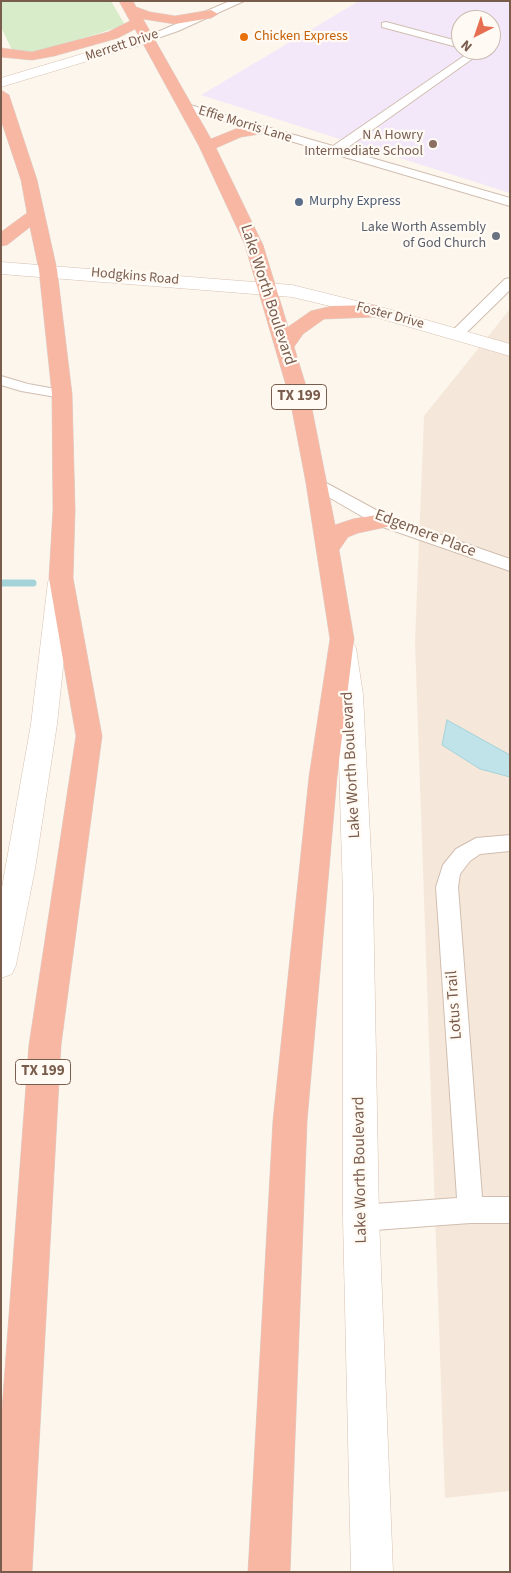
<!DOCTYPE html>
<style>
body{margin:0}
#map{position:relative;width:511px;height:1573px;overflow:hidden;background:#fdf6ec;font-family:"Source Sans 3",sans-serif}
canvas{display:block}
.frame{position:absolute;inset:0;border:2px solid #7a5c4d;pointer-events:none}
.north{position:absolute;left:451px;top:10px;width:50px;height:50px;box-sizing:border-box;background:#fffaf3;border:1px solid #cabbb1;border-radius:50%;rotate:221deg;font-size:14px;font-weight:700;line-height:20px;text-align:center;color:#7a5c4d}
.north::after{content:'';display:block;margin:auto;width:18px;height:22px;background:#e76f51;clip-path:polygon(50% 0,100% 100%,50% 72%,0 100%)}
</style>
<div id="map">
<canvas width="511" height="1573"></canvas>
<div class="frame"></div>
<div class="north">N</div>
</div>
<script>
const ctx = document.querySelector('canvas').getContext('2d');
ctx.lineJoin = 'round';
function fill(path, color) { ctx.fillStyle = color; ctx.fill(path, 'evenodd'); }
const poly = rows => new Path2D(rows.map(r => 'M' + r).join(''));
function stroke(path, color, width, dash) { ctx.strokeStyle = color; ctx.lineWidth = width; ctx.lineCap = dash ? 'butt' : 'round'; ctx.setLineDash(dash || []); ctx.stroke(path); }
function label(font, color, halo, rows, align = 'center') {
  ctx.font = font + ' "Source Sans 3",sans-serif'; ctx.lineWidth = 4.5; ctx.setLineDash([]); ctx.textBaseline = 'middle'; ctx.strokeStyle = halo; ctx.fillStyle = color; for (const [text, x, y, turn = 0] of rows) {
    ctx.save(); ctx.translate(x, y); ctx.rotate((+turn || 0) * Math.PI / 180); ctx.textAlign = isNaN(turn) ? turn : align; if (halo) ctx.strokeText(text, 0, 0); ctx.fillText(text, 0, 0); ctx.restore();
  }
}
fill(poly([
 [510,309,510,1491,445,1498,415,642,424,416]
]), '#f5e8da');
fill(poly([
 [359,1,510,1,510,193,201,95],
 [461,20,491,20,491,50,461,50]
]), '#f3e8fa');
fill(poly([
 [1,1,111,1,125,25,36,53,12,50,1,27]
]), '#d8ecc9');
const water = poly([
 [447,720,510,755,510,777,480,769,442,745,447,720]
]);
fill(water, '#bfe3e8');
stroke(water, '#a5d3da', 1);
stroke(poly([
 [1,583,33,583]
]), '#a5d3da', 7);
const street = poly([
 [230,1,244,1,178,31,146,42,141,39,230,1],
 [386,22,461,42,461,48,382,27,382,23,386,22],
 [464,50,476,50,479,54,344,150,510,198,510,206,182,109,180,107,186,104,190,105,333,146,467,54,464,50],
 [510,278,510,290,462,337,452,337,450,334,452,331,505,279,510,278],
 [1,376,28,384,67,391,69,394,62,398,21,391,1,385,1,376],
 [317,478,389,517,510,559,510,571,377,525,311,487,309,483,311,479,317,478],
 [510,835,510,851,480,854,470,861,460,874,458,887,482,1197,510,1197,510,1223,470,1223,361,1231,352,1227,348,1218,352,1209,361,1205,457,1198,436,887,443,865,456,849,476,838,510,835]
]);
const secondary = poly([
 [146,35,153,39,151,42,1,87,1,78,146,35],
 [1,262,292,285,381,307,510,344,510,356,368,315,292,297,1,274,1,262],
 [60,574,68,576,72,582,57,724,35,869,16,965,12,974,1,978,1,893,31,724,48,582,52,576,60,574],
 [343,639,352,642,356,648,363,695,373,896,379,1218,393,1572,351,1572,343,1218,343,896,337,695,330,648,334,642,343,639]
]);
const highway = poly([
 [119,1,133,1,136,7,150,12,175,16,211,10,218,14,211,18,175,24,143,19,211,139,238,128,260,125,268,130,266,133,241,137,216,148,263,245,288,327,311,311,332,306,374,305,381,307,384,311,381,315,374,317,324,319,303,334,294,347,310,399,335,525,353,519,383,514,391,516,394,521,391,526,358,533,348,537,339,550,354,639,337,777,307,1121,290,1572,248,1572,273,1121,309,777,330,639,306,483,290,399,245,245,199,146,135,29,118,38,54,56,32,60,1,57,1,48,32,52,108,32,130,21,119,1],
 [1,90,9,95,37,180,57,270,72,394,75,510,73,578,102,736,61,1045,32,1572,1,1572,1,1423,29,1045,76,736,49,578,53,510,52,394,39,270,30,227,7,245,1,246,1,232,27,213,21,180,1,120,1,90]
]);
stroke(street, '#d1beb0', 2);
stroke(secondary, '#d6c0b0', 1);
stroke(highway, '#dad1cd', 1);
fill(street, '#fff');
fill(secondary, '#fff');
fill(highway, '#f7b7a3');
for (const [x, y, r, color] of [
 [244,37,5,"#e8710a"],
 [433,144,5,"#8d6e63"],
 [299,202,5,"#5c6f8a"],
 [496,236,5,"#6b7280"]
]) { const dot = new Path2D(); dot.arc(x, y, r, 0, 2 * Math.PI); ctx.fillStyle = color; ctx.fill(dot); stroke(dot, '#fffaf3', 2); }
label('14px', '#c56008', '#fffaf3', [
 ["Chicken Express",254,37]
], 'left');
label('14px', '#7a5c4d', '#fffaf3', [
 ["Merrett Drive",122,46,-18],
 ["Effie Morris Lane",245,125,17],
 ["Hodgkins Road",135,277,5],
 ["Foster Drive",390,316,15]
]);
label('14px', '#785e54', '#fffaf3', [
 ["N A Howry",423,136],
 ["Intermediate School",423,152]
], 'right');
label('14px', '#4e5e75', '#fffaf3', [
 ["Murphy Express",309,202]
], 'left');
label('14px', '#5b616d', '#fffaf3', [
 ["Lake Worth Assembly",486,228],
 ["of God Church",486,244]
], 'right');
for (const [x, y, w] of [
 [299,397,55],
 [43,1072,55]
]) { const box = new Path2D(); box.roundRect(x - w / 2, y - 12.5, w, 25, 4); ctx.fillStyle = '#fffaf3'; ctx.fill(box); stroke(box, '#7a5c4d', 1); }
label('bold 15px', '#7a5c4d', null, [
 ["TX 199",299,397],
 ["TX 199",43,1072]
]);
label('16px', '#7a5c4d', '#fffaf3', [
 ["Lake Worth Boulevard",267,295,72],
 ["Edgemere Place",425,534,21],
 ["Lake Worth Boulevard",352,765,-93],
 ["Lotus Trail",455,1005,-94],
 ["Lake Worth Boulevard",361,1170,-91]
]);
</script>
